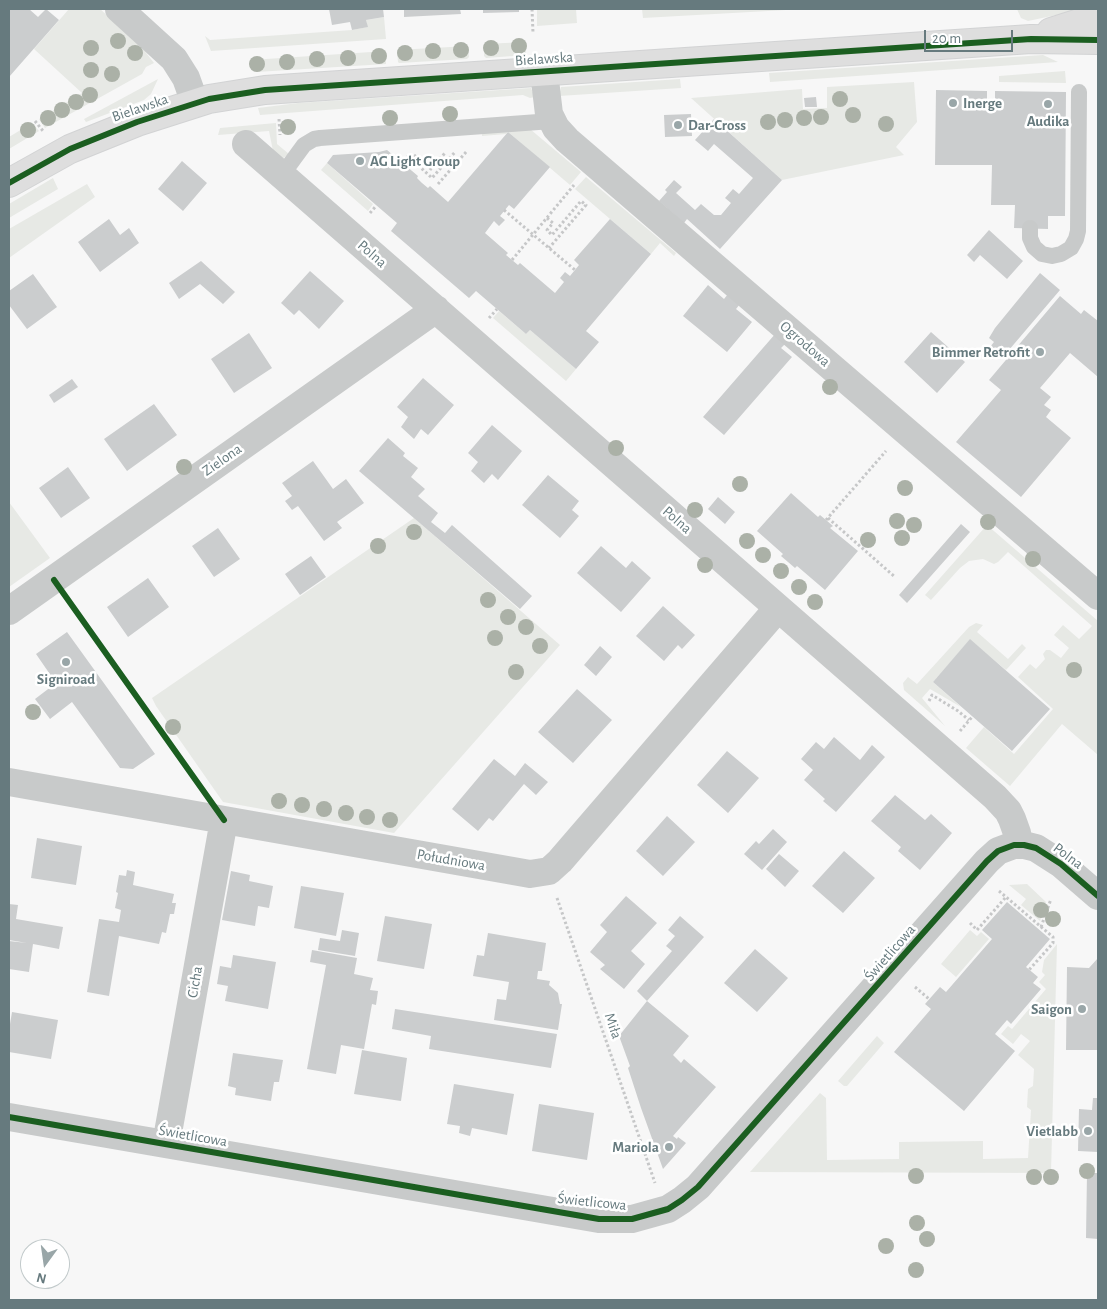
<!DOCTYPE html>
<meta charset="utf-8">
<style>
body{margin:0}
#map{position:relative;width:1107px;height:1309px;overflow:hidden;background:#f7f7f7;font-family:"Alegreya Sans",sans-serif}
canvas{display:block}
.frame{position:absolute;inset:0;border:10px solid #667a7e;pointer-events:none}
.north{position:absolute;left:20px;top:1239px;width:50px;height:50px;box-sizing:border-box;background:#fff;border:1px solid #c2cacb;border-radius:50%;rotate:194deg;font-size:14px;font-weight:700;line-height:20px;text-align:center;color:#667a7e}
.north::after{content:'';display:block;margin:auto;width:18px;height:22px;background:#99a6a8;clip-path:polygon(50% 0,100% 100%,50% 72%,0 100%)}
.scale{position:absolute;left:924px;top:30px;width:89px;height:22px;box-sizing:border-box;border:2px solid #667a7e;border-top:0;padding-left:6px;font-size:15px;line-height:18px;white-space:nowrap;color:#667a7e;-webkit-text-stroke:4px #fff;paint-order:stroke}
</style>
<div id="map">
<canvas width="1107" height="1309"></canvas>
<div class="frame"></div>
<div class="north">N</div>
<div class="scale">20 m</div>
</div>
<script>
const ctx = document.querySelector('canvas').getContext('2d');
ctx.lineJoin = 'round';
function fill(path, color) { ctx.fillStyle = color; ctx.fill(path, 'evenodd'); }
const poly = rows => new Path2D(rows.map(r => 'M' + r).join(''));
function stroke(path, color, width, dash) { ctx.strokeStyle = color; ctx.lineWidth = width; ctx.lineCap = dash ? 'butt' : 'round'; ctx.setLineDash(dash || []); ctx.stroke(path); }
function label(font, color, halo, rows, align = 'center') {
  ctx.font = font + ' "Alegreya Sans",sans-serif'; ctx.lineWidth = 5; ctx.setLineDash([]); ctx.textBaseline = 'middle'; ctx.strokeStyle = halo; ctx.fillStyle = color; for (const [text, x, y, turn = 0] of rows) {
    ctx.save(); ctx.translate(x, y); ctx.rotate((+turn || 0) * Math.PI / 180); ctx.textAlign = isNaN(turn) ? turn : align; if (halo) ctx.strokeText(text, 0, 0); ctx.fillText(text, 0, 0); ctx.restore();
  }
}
fill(poly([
 [69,9,100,9,140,45,154,63,146,67,142,74,45,128,39,119,82,93,34,49],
 [537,9,576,9,577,23,537,26],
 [642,9,786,9,786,10,643,18],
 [1017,9,1085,9,1028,21,1021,18],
 [384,17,386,39,211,51,205,36,210,40,352,30,367,27,366,20],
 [526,42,526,55,486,58,484,56,484,44],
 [468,46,469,57,467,59,399,63,398,62,397,50],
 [386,51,386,64,256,72,251,70,251,60],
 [1043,55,1058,62,770,82,769,73],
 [1065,71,1066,83,999,82,999,76],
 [158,79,151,94,144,100,86,122,84,119],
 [680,79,681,88,559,96,561,87],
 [914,82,917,122,896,147,904,155,782,180,691,98,802,89,803,109,827,108,827,87],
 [531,88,535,97,530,98,523,95,260,115,258,108,298,103],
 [32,123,39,131,9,149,9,137],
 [276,123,277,144,289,154,282,159,273,151,269,131,218,135,220,128],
 [530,129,581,172,570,185,508,132,506,134,482,136,482,133],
 [327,163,373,204,368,211,321,170],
 [586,177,676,253,674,256,660,243,651,254,575,189],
 [53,178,58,189,9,218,9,204],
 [87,184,95,197,9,258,9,229],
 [499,311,526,334,530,330,576,369,566,381,493,318],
 [9,502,50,558,9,587],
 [414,518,560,645,394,833,223,802,156,706,152,698],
 [987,525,1098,621,1098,755,1062,724,1010,786,966,748,984,727,1014,754,1053,709,1018,677,1030,664,1036,669,1045,659,1043,654,1046,650,1050,650,1061,658,1069,648,1054,635,1063,625,1079,639,1092,626,1008,552,998,562,994,564,983,559,969,561,960,568,931,600,925,595],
 [976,623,983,625,977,632,1008,659,1022,644,1026,648,1006,670,970,640,933,682,961,707,930,689,922,698,945,726,904,690,903,683,908,677,917,684,969,627],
 [1027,884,1046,902,1040,921,1021,905,1026,899,1009,885],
 [970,930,977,936,981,932,989,939,956,977,941,964],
 [1057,944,1051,1173,750,1172,820,1093,826,1098,827,1160,899,1159,899,1142,983,1141,983,1159,1028,1158,1031,1110,1027,1107,1028,1089,1033,1086,1034,1069,1018,1055,1030,1041,1021,1034,1013,1044,1001,1034,1008,1026,1012,1029,1046,989,1039,982,1045,975,1042,972,1044,960],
 [877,1036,884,1043,847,1086,844,1086,838,1081]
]), '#e7e9e5');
fill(poly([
 [9,9,29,9,38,17,46,9,59,20,9,77],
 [329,9,383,9,384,17,366,20,368,27,352,30,350,22,332,25],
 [404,9,460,9,461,14,404,17],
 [483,9,519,9,519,12,483,13],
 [936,90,987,91,987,105,995,106,995,91,1066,92,1065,216,1048,216,1048,229,1014,228,1015,205,991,205,992,165,935,165],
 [816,97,817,107,805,107,804,98],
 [691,114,692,136,665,137,664,115],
 [714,119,782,180,720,249,687,219,684,223,659,201,667,192,665,190,674,180,682,187,676,193,695,210,701,204,714,215,721,215,731,203,725,198,733,189,739,194,753,178,714,144,708,151,695,140],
 [508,132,550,167,514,209,509,205,500,216,505,220,499,226,494,221,485,233,508,253,506,255,518,265,520,263,555,293,564,282,560,278,565,272,570,276,579,265,574,260,610,219,651,254,586,331,599,342,576,369,530,330,526,334,476,291,469,298,391,231,397,223,327,163,333,155,379,152,387,150,418,176,417,178,422,183,428,188,430,186,448,202],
 [182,161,207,183,183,211,158,189],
 [109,219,120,235,129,228,139,243,100,272,78,242],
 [989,230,1023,261,1007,279,980,255,974,262,967,255],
 [201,261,235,292,223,304,200,284,179,299,169,283],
 [310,271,344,301,319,329,299,310,294,315,281,303],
 [1040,273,1060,290,1003,357,990,347,994,342,989,338,995,328],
 [33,274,57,307,27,329,9,305,9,291],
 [708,285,724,299,728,294,740,304,736,309,752,322,727,352,683,316],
 [1060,296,1081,314,1084,310,1098,321,1098,377,1070,353,1040,388,1051,397,1044,405,1051,410,1046,417,1071,438,1021,497,956,442,1001,390,989,380],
 [931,332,965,362,937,393,904,362],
 [249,333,272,368,234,393,211,359],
 [776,333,786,343,781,348,792,357,724,435,703,417],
 [423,378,454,405,428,435,421,429,414,439,401,427,408,417,397,407],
 [72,379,78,387,54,403,49,395],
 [154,404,177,435,127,471,104,439],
 [492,425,522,451,498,480,492,474,484,483,471,471,478,462,468,453],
 [388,438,405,453,403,456,418,468,411,477,425,489,418,496,438,513,431,522,445,533,452,525,532,596,520,609,359,471],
 [313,461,333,489,346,479,364,503,337,522,342,528,324,541,298,506,292,510,285,501,292,496,282,483],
 [68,467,90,498,61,518,39,488],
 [548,475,579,501,572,510,579,516,560,538,522,505],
 [791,493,818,517,820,515,826,520,833,526,830,528,858,551,825,590,797,566,795,568,781,556,783,554,757,531],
 [718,497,735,512,725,524,708,509],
 [961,524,970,532,907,603,899,595],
 [218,528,240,559,214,577,192,546],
 [601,546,626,568,632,561,651,578,621,612,577,573],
 [311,556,326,577,300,595,285,574],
 [148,578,169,607,128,637,107,607],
 [663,606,695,635,682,649,678,645,664,661,636,636],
 [67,632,155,754,133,769,120,768,72,702,50,719,35,699,56,683,36,654],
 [970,639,1050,709,1012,751,933,682],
 [600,646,612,657,596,676,584,665],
 [577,689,612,720,573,763,538,732],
 [834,737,860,760,872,745,885,757,836,812,823,801,825,799,804,780,813,770,801,759,816,742,824,749],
 [727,751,759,778,728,813,697,785],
 [494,759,515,776,525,763,548,782,536,795,524,784,493,821,489,818,478,831,452,809],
 [895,795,925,820,931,814,952,833,920,870,898,851,901,847,871,821],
 [667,816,695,842,663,876,636,851],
 [773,829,787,842,762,870,744,854,756,841,759,844],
 [37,838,82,846,76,885,31,878],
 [844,851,875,878,843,913,812,886],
 [779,854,799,871,785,887,766,869],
 [127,870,135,872,133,885,174,894,172,903,176,903,174,914,170,914,166,933,162,932,159,944,119,936,109,996,87,992,99,919,119,922,121,910,115,908,118,893,116,892,119,875,126,876],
 [231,871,250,875,249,881,273,886,269,908,258,906,255,926,222,920],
 [301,886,344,893,336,936,294,928],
 [626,896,657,923,631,951,645,964,624,989,600,969,605,965,590,952,607,932,600,925],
 [1007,902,1050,939,1026,967,1038,977,1033,983,1041,989,1011,1024,1007,1020,995,1034,1015,1051,964,1111,894,1052,931,1009,925,1004,940,987,946,992,992,939,982,930],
 [9,904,18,905,16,919,63,927,59,949,33,944,29,972,9,969,9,941,27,943,9,940],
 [385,916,432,924,424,969,377,961],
 [680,916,704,937,647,1001,637,991,672,951,666,946,675,936,668,930],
 [342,930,359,933,355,956,318,950,320,938,340,941],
 [488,933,546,943,542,971,538,971,537,979,550,981,549,985,558,993,560,1004,562,1004,558,1030,494,1020,497,999,506,1000,509,982,473,976,477,955,484,956],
 [755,949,788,978,757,1012,724,983],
 [312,950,357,958,354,974,373,978,370,990,378,991,376,1005,372,1004,364,1049,341,1045,336,1074,307,1069,326,965,310,962],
 [233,955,276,962,268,1009,225,1001,228,986,217,984,220,966,231,968],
 [1098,958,1098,1050,1066,1050,1067,967,1089,968],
 [647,1001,689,1036,673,1055,681,1063,684,1059,716,1087,673,1136,677,1139,678,1137,686,1143,663,1169,641,1108,628,1068,630,1066,619,1036],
 [395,1009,557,1034,551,1068,429,1049,431,1036,392,1029],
 [12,1012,58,1020,51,1059,9,1052,9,1030],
 [362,1050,407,1058,401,1101,354,1094],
 [233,1053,283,1060,279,1082,274,1082,271,1101,235,1095,236,1088,228,1086],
 [454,1084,514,1094,507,1135,472,1128,470,1136,459,1133,460,1126,447,1124],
 [1093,1098,1098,1098,1098,1152,1078,1151,1079,1109,1092,1110],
 [539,1104,594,1113,587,1160,532,1151],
 [1087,1173,1098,1173,1098,1239,1086,1238]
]), '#cbcdce');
const secondary = poly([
 [1051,32,1098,17],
 [9,183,70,149,137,122,209,99,265,90,1031,39,1098,40]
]);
stroke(secondary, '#d2d3d4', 30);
stroke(poly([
 [532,9,533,33],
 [279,119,280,135],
 [35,121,43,131],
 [407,155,432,178,455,152],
 [414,155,431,169,445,153],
 [438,184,467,151],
 [504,210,575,270],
 [370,213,376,206],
 [547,218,553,223,547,230,552,235,581,201,586,205,549,248],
 [512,260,574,185],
 [489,318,497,309],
 [828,518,895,577],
 [826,520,886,451],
 [929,701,932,695,958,711,969,720],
 [960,731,972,717],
 [999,891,1053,937,1053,943,1029,970],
 [557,898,655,1183],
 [970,923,977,930,1006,897],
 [1041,927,1051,899],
 [915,987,929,999]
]), '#c6c7c8', 3, [2.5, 2.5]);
stroke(poly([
 [282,175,304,145,314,139,320,138,552,121],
 [1030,228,1030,238,1034,247,1042,254,1052,256,1061,254,1071,248,1076,239,1078,231,1079,92]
]), '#c8caca', 16);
stroke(poly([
 [119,9,174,59,186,78,195,103],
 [544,72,549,114,556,128,567,140,1098,596],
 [246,144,995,797,1008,811,1012,819,1017,833,1019,844],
 [9,611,436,309],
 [9,782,530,874,549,871,560,861,778,608],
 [9,1117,599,1219,632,1219,668,1209,682,1200,698,1187,987,861,998,851,1014,845,1024,845,1036,848,1061,864,1098,896],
 [166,1144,224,820]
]), '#c8caca', 28);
stroke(secondary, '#dedede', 28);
stroke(poly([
 [9,183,70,149,137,122,209,99,265,90,1031,39,1098,40],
 [54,580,224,820],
 [9,1117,599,1219,632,1219,668,1209,682,1200,698,1187,987,861,998,851,1014,845,1024,845,1036,848,1061,864,1098,896]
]), '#1b5e20', 6);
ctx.fillStyle = '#abb1a7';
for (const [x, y] of [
 [118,41],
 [519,46],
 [91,48],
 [491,48],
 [461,50],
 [433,51],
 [135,53],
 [405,53],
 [379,56],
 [348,58],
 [317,59],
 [287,62],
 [257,64],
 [91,70],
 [112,74],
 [90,95],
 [840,99],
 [76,102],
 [62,110],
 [450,114],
 [853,115],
 [821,117],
 [48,118],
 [390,118],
 [804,118],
 [785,120],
 [768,122],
 [886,124],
 [288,127],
 [28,130],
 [830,387],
 [616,448],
 [184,467],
 [740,484],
 [905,488],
 [695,510],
 [897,521],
 [988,522],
 [914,525],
 [414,532],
 [902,538],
 [868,540],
 [747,541],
 [378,546],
 [763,555],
 [1033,559],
 [705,565],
 [781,571],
 [799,587],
 [488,600],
 [815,602],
 [508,617],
 [526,627],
 [495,638],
 [540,646],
 [1074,670],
 [516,672],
 [33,712],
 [173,727],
 [279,801],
 [302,805],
 [324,809],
 [346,813],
 [367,817],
 [390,820],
 [1041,910],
 [1053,919],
 [1087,1171],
 [916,1176],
 [1034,1177],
 [1051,1177],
 [917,1223],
 [927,1239],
 [886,1246],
 [916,1270]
]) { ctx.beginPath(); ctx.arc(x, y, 8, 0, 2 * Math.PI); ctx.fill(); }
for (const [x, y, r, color] of [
 [953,103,5,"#99a6a8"],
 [1048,104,5,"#99a6a8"],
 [678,125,5,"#99a6a8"],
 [360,161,5,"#99a6a8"],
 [1040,352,5,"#99a6a8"],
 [66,662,5,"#99a6a8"],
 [1082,1009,5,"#99a6a8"],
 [1088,1131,5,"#99a6a8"],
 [669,1147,5,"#99a6a8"]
]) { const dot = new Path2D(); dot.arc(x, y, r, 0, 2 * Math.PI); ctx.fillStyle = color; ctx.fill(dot); stroke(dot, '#fff', 2); }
label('15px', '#667a7e', '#fff', [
 ["Bielawska",544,59,-4],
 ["Bielawska",140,108,-19],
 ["Polna",372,254,41],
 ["Ogrodowa",805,344,41],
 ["Zielona",222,460,-35],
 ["Polna",677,520,41],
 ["Polna",1068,856,37],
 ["Południowa",451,860,10],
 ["Świetlicowa",890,953,-49],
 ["Cicha",195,982,-80],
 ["Miła",613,1026,71],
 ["Świetlicowa",193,1136,10],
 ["Świetlicowa",592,1202,6]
]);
label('bold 15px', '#667a7e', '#fff', [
 ["Inerge",963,103,"left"],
 ["Audika",1048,121,"center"],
 ["Dar-Cross",688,125,"left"],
 ["AG Light Group",370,161,"left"],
 ["Bimmer Retrofit",1030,352],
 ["Signiroad",66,679,"center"],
 ["Saigon",1072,1009],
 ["Vietlabb",1078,1131],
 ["Mariola",659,1147]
], 'right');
</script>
